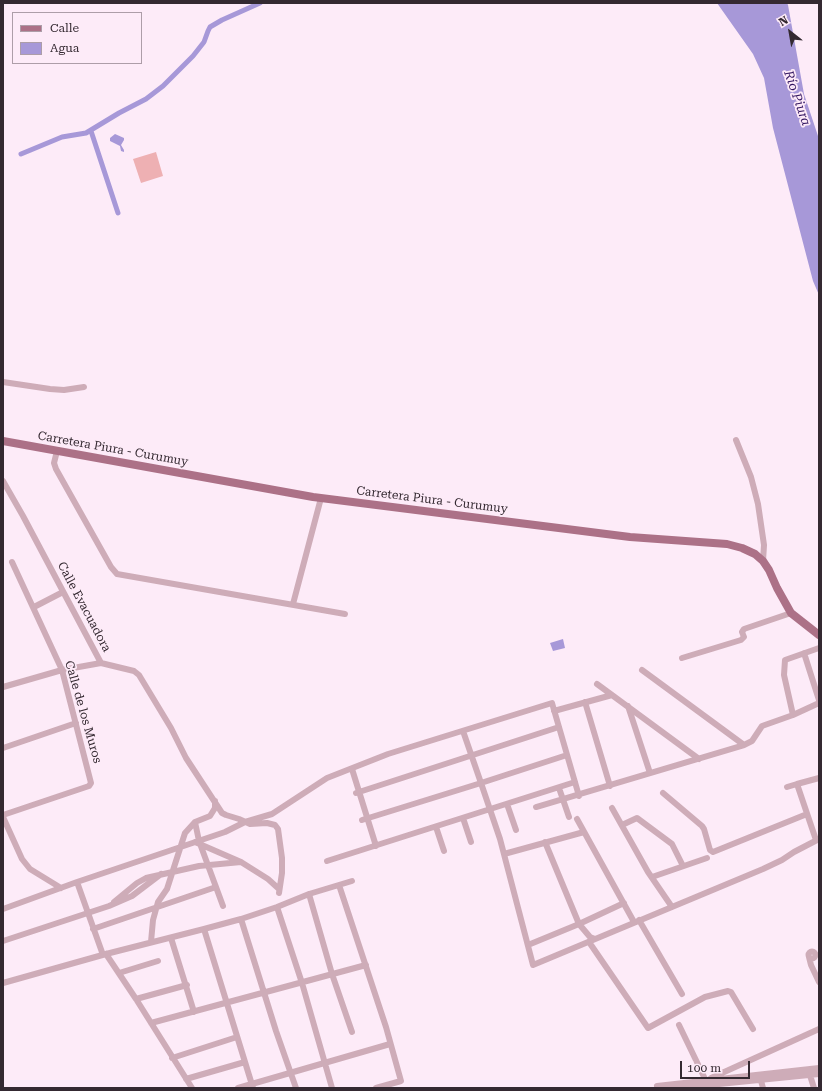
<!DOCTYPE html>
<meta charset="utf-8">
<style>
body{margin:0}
#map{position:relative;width:822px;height:1091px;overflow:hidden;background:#fdebf8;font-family:"Roboto Serif",serif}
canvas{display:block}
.frame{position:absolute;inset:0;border:4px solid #342931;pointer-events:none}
.legend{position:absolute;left:12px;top:12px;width:130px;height:52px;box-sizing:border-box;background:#fdebf8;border:1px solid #ad9da8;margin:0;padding:5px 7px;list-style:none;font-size:12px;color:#342931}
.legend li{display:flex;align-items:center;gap:8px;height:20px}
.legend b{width:20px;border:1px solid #ad9da8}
.north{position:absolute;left:770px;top:12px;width:40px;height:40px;-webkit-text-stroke:3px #fdebf8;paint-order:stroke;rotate:329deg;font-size:11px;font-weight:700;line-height:16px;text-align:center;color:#342931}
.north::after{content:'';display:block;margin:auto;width:14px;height:18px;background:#342931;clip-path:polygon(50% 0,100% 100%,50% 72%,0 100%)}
.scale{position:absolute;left:680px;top:1061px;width:70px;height:18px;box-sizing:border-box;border:2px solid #342931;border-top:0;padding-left:5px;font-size:12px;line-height:14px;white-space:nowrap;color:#342931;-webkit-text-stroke:3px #fdebf8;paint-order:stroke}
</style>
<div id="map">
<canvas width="822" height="1091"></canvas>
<div class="frame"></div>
<ul class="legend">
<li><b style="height:5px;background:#ac7187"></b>Calle</li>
<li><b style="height:11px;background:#a798d8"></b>Agua</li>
</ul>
<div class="north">N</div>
<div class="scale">100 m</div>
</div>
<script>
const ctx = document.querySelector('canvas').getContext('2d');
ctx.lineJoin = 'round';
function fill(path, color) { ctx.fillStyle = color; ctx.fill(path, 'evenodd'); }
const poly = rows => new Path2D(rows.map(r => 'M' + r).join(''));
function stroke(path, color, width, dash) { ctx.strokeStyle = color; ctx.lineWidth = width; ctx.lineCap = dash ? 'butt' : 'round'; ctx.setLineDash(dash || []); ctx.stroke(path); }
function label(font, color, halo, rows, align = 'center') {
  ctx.font = font + ' "Roboto Serif",serif'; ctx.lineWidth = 3.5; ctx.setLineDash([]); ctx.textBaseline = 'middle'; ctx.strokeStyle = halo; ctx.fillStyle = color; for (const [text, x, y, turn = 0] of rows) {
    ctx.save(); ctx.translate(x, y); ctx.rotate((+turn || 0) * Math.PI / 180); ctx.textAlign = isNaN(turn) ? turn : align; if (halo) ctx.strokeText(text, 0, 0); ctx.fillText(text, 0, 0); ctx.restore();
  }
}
fill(poly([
 [156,152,163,176,141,183,133,159]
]), '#eeb0b3');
fill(poly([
 [717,3,787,3,788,5,804,94,819,139,819,295,813,281,773,128,764,78,753,54],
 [115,134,124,138,124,140,121,145,124,150,124,152,121,151,120,146,110,141,110,138],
 [563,639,565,648,553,651,550,643]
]), '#a798d8');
stroke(poly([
 [91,131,118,213],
 [21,154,62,137,86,133,119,113,146,99,163,86,193,56,204,42,208,31,210,27,222,20,260,3]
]), '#a798d8', 5);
stroke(poly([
 [3,382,50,389,64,390,84,387],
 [736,440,751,477,758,504,764,545,763,561],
 [57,451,54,463,56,469,111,567,117,574,345,614],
 [3,481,23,516,101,663,134,671,139,675,171,728,186,758,222,813,226,815,239,819,250,824,267,823,275,825,278,829,282,858,282,873,279,893],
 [293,604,321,498],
 [34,607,63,592],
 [804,653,819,700],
 [682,658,741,640,744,637,742,632,744,629,791,613],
 [642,670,744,745],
 [597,684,699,759],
 [3,687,62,670,101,663],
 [585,702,610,786],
 [628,706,650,773],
 [554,711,612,695],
 [793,715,784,675,785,660,819,648],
 [463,731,481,783,567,755],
 [3,748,76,723],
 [352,769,376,846],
 [797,784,819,778],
 [787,787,797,784,816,840],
 [559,788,569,817],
 [356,793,559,727],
 [663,793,702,826,704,829,710,850,713,852,807,814],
 [507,804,516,830],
 [536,807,744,745,752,741,762,726,793,715,819,703],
 [612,808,648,872,672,907],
 [3,815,89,786,91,783,62,670,12,562],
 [3,817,22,859,30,869,61,888],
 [463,818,471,842],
 [577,819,634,922],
 [362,820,481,783,500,839,533,965,763,869,782,860,794,852,819,839],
 [195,822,199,841,223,906],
 [622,825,637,818,672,844,683,866],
 [436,827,444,851],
 [195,842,241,862,268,879,279,889],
 [545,842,579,924,590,937,595,939],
 [504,854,584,832],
 [327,861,575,782],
 [652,877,707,858],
 [77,882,103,955],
 [339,885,386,1027,401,1081,376,1088],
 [309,894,332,974,352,1032],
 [114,902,137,883,146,878,199,866,241,862],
 [277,907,302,983,332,1088],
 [3,909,77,882,225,832,245,822,272,814,327,778,388,754,552,703,579,796],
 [241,919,276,1031,296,1088],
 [639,920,682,994],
 [93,929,216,887],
 [204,929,253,1088],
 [171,938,194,1012],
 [3,941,109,906,132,896,161,874],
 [151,942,153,920,158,902,167,889,185,833,195,822,210,816,215,808,215,801],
 [589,942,648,1028,705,997,728,991,731,992,753,1029],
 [528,945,579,924,624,903],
 '808.5 955a3.5 3.5 0 1 1 7 0a3.5 3.5 0 1 1-7 0Z',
 [106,954,136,999,192,1088],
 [809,957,811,965,819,982],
 [119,973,158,961],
 [3,983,106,954,204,929,241,919,277,907,309,894,352,881],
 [136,999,187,985],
 [151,1023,366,965],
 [679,1025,707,1083],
 [172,1058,237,1037],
 [809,1072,814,1088],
 [760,1077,763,1088],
 [711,1078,819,1029],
 [186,1079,245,1062],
 [238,1088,390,1044],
 [658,1088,657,1086,819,1068],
 [679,1088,819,1074]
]), '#ceacb8', 6);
stroke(poly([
 [3,441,313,497,630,537,727,544,742,548,755,554,763,561,769,570,777,588,791,613,819,635]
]), '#ac7187', 8);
label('12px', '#342931', '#fdebf8', [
 ["Carretera Piura - Curumuy",113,449,10],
 ["Carretera Piura - Curumuy",432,500,7],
 ["Calle Evacuadora",84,607,62],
 ["Calle de los Muros",83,712,74]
]);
label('italic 13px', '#321560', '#fdebf8', [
 ["Río Piura",797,98,71]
]);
</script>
